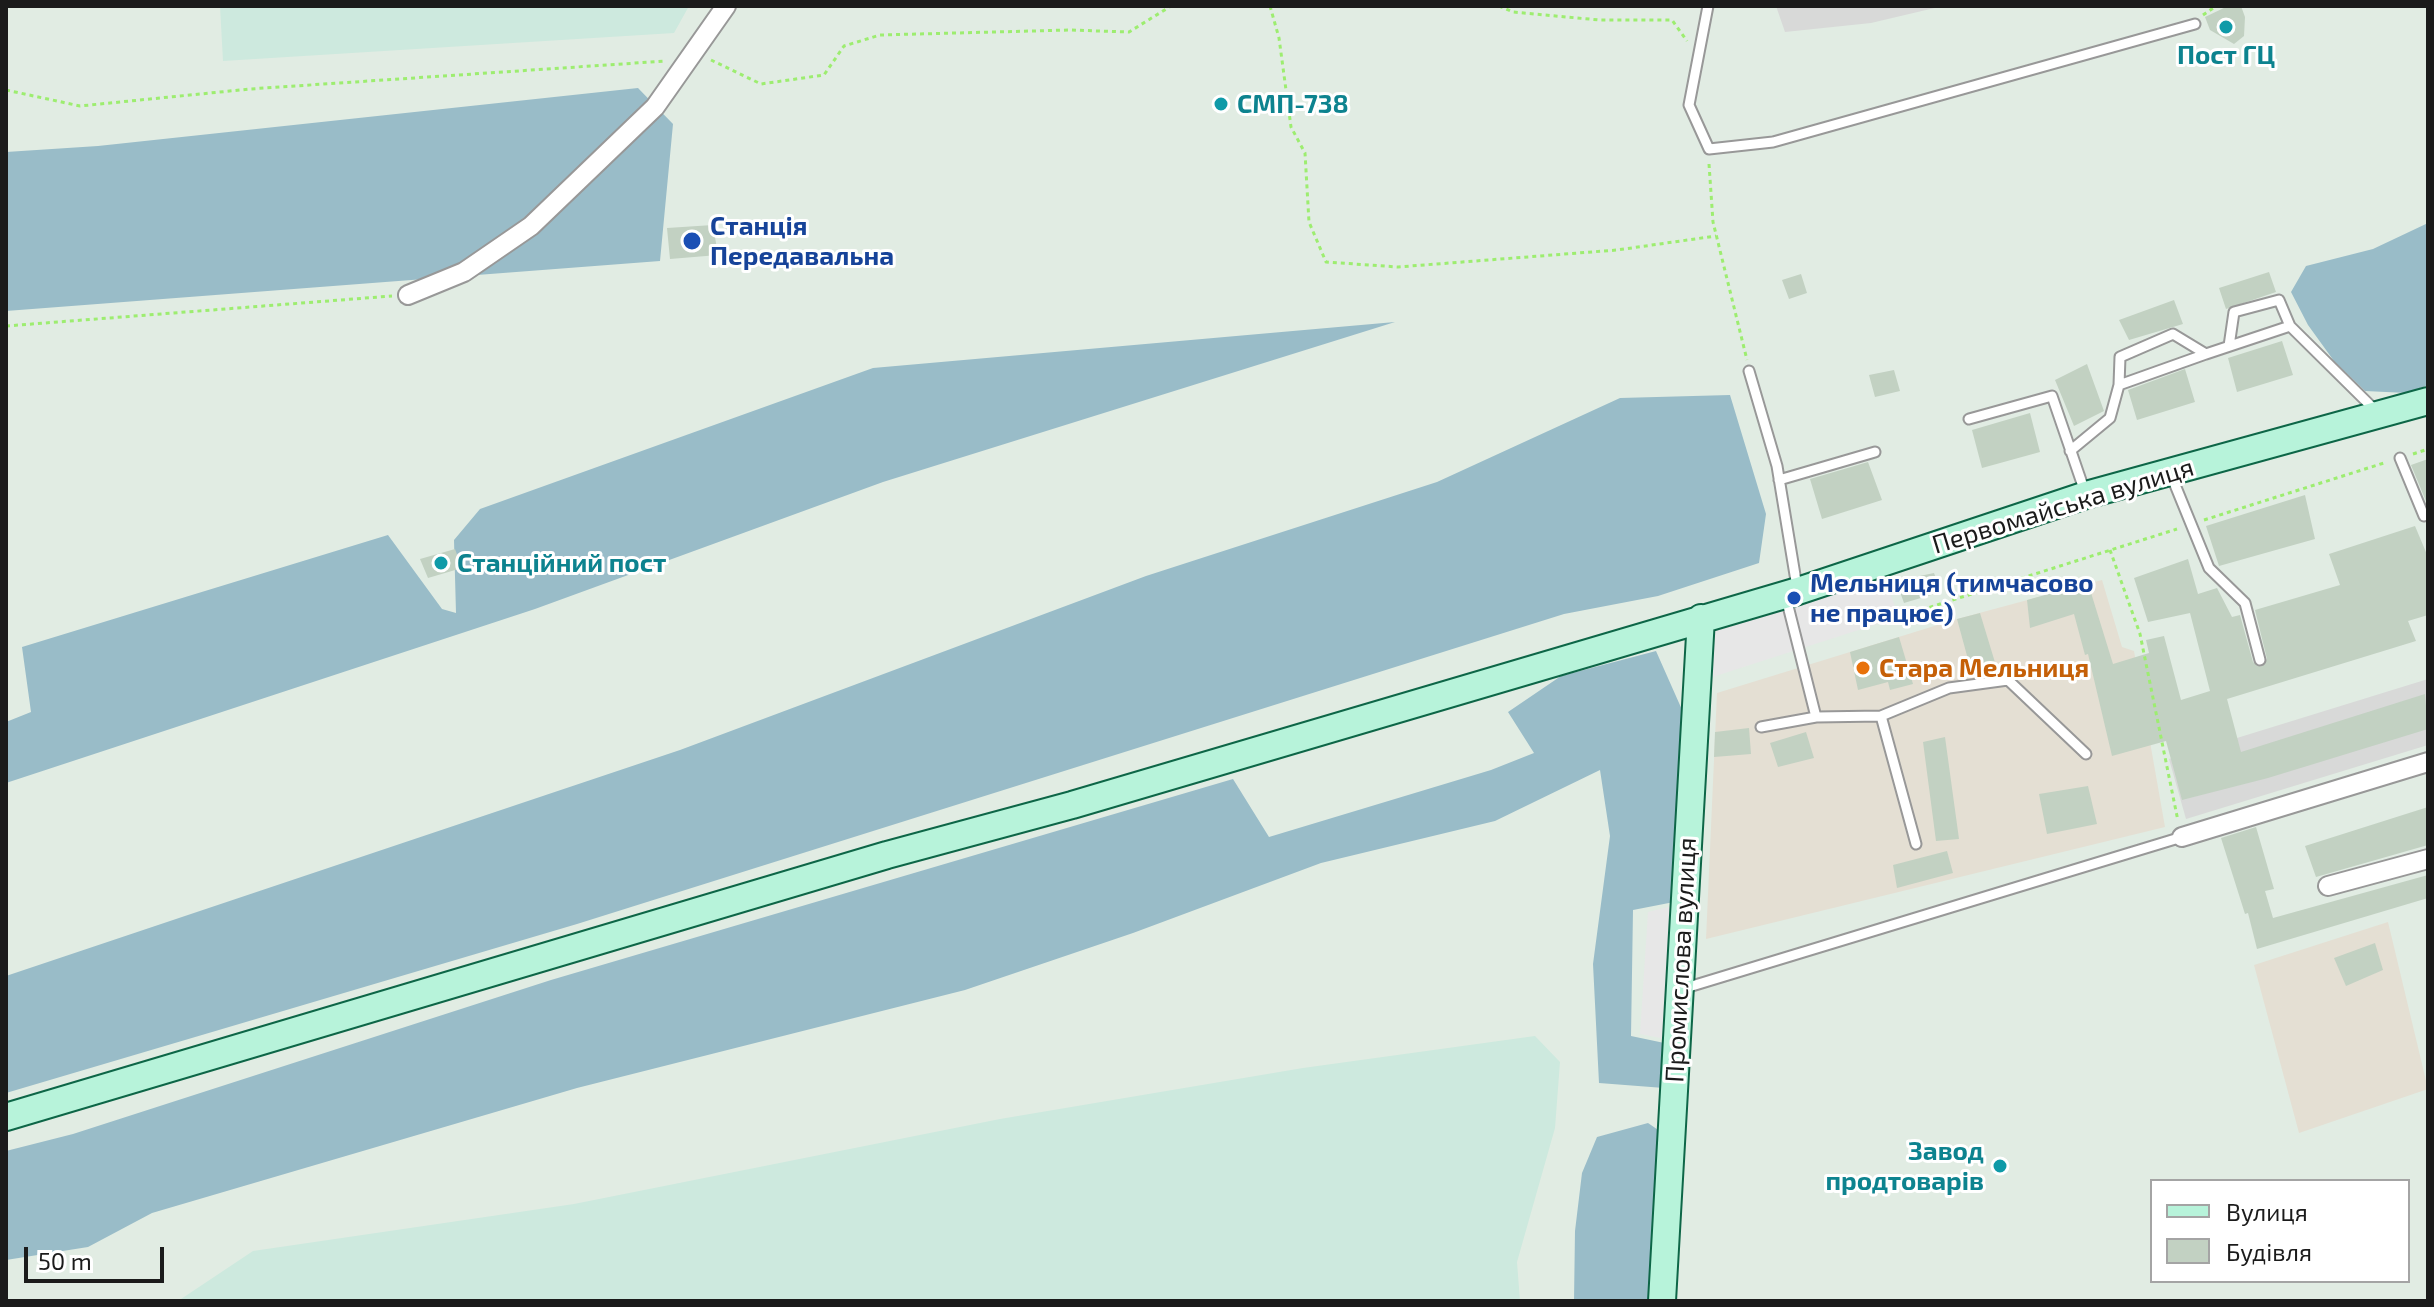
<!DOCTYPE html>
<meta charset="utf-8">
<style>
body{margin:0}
#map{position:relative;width:2434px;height:1307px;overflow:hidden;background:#e1ece3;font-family:"Exo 2",sans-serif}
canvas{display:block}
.frame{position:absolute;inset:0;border:8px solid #1b1b1b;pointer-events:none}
.legend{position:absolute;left:2150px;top:1179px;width:260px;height:104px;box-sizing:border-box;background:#fff;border:2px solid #a4a4a4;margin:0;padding:10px 14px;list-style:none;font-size:24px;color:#1b1b1b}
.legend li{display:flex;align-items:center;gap:16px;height:40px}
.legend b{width:40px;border:2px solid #a4a4a4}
.scale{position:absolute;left:24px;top:1247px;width:140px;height:36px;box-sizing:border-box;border:4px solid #1b1b1b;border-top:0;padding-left:10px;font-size:24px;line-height:28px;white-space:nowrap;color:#1b1b1b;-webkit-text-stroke:6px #fff;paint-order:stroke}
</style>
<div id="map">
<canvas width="2434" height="1307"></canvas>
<div class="frame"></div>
<ul class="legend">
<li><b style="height:10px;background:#b7f3da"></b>Вулиця</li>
<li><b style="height:22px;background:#c2d1c2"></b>Будівля</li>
</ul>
<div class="scale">50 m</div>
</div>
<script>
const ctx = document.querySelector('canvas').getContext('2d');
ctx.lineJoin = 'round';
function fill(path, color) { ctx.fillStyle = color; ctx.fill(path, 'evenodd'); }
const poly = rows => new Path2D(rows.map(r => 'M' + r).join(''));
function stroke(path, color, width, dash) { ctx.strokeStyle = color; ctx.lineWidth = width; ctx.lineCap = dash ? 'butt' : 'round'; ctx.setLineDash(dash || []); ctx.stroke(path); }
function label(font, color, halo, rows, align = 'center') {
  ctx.font = font + ' "Exo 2",sans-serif'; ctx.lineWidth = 6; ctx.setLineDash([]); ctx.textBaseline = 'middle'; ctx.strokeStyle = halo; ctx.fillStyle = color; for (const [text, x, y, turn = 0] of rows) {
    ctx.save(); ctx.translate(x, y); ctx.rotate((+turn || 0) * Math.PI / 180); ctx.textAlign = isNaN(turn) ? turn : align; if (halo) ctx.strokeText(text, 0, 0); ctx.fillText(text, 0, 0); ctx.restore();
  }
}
fill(poly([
 [1776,6,1943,6,1871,23,1785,32],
 [2428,679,2428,745,2186,819,2169,759]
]), '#d8d9d8');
fill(poly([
 [2102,580,2122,647,2134,651,2165,827,1706,939,1717,693,1957,619],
 [2388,922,2428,1089,2299,1133,2254,965]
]), '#e4dfd3');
fill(poly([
 [220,6,689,6,674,33,223,61],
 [1535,1036,1560,1062,1555,1128,1517,1262,1520,1301,178,1301,253,1251,574,1204,1000,1119,1303,1068]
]), '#cde9de');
fill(poly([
 [638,88,673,124,660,261,6,311,6,152,98,146],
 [2428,223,2428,385,2407,393,2365,391,2334,361,2308,325,2291,292,2306,266,2373,249],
 [1395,322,883,482,535,609,6,783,6,722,31,712,22,647,388,535,442,609,456,613,454,540,480,509,873,368],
 [1730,395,1766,514,1759,563,1658,596,1564,614,577,924,6,1093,6,976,680,750,1146,576,1437,482,1620,398],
 [1656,651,1683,712,1674,902,1633,910,1631,1036,1669,1044,1664,1088,1599,1083,1593,964,1610,836,1600,770,1495,821,1321,863,1133,933,965,990,577,1088,152,1213,88,1247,6,1260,6,1151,73,1134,551,980,1233,779,1269,837,1491,770,1534,753,1508,712,1561,676],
 [1648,1123,1664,1134,1655,1301,1574,1301,1575,1231,1582,1173,1597,1137]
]), '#99bcc8');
fill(poly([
 [1881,570,1899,617,1697,682,1704,622],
 [1684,903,1676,1041,1640,1034,1648,912]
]), '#e7e7e7');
fill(poly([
 [2228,6,2241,6,2245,17,2244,36,2234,44,2210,30,2205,17],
 [713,225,718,255,670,259,667,228],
 [2269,272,2276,292,2226,309,2219,288],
 [1801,274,1807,293,1789,299,1782,280],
 [2174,300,2183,324,2129,340,2119,320],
 [2282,341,2293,375,2237,392,2228,358],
 [2087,364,2104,411,2074,426,2055,380],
 [2185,369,2195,402,2137,420,2128,390],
 [1894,370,1900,391,1875,397,1869,375],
 [2030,413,2040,452,1982,468,1972,430],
 [2428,459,2428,506,2411,465],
 [1868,462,1882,500,1822,519,1810,479],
 [2305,495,2315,539,2219,566,2206,526],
 [2415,526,2428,557,2428,615,2408,621,2416,641,2227,699,2241,752,2425,694,2428,729,2268,778,2182,800,2166,741,2112,756,2088,654,2085,655,2074,614,2030,628,2027,600,2088,583,2113,664,2149,653,2146,640,2164,636,2181,700,2210,691,2190,613,2148,622,2134,578,2188,559,2198,594,2217,588,2232,617,2240,615,2253,662,2261,667,2267,659,2255,610,2340,585,2329,554],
 [455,549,462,568,428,578,420,559],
 [1934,573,1941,592,1904,603,1896,581],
 [1980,613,1997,669,1972,674,1957,619],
 [1899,637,1913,684,1890,690,1888,682,1858,690,1850,652],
 [1749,728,1751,754,1714,757,1715,732],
 [1806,732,1814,758,1778,767,1770,743],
 [1945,737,1959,839,1936,841,1923,742],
 [2088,786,2097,824,2047,834,2039,794],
 [2428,807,2428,845,2316,877,2305,846],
 [2256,827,2274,889,2265,891,2273,918,2428,875,2428,898,2257,949,2248,913,2245,914,2221,838],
 [1947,851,1953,873,1897,888,1893,865],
 [2375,943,2383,970,2346,986,2334,958]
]), '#c2d1c2');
const lane = poly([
 [1708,6,1689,105,1709,149,1773,142,2195,24],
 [2229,346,2234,312,2279,300,2290,326],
 [1749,371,1777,466,1797,587],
 [2119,385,2206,354],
 [1969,419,2052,396,2085,492],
 [2070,451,2110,418,2119,385,2120,357,2173,334,2206,354,2290,326,2377,412],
 [2400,458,2424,516,2428,515],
 [2171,475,2209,568,2245,603,2260,660],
 [1779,480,1875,452],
 [1786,598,1816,717,1881,716,1949,688,2008,680,2086,754],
 [1881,716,1916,844],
 [1761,727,1816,717],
 [1682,989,2182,837]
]);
const street = poly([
 [408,295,464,272,531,226,655,107,726,6],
 [2182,837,2428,762],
 [2328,886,2428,859]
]);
const secondary = poly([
 [6,1117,887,855,1072,805,1798,591,2086,495,2428,401],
 [1662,1301,1701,618]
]);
stroke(lane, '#989898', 13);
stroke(street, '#989898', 22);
stroke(secondary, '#0d6647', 30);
stroke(poly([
 [1270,6,1279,38,1291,127,1305,153,1309,222,1326,262,1398,267,1617,250,1716,236],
 [1499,6,1513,12,1599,20,1672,20,1687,41],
 [2203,15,2216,6],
 [711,60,761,84,824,75,844,46,880,35,1070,30,1129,32,1171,6],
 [6,90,80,106,250,89,666,61],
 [1709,164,1713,222,1747,360],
 [6,326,392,296],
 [2413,454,2428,449],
 [2204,520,2387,462],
 [2110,550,2140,634,2178,821],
 [1899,617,2177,529]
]), '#9ded70', 3, [4, 4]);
stroke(lane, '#fff', 9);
stroke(street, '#fff', 18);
stroke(secondary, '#b7f3da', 26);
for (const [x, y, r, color] of [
 [2226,27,8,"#0f9aa8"],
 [1221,104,8,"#0f9aa8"],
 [692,241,10,"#1a4fb4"],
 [441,563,8,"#0f9aa8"],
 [1794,598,8,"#1a4fb4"],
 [1863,668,8,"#e8710a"],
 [2000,1166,8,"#0f9aa8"]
]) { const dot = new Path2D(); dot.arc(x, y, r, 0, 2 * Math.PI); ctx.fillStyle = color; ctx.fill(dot); stroke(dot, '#fff', 3); }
label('bold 26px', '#0d838f', '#fff', [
 ["Пост ГЦ",2226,55,"center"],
 ["СМП-738",1237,104],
 ["Станційний пост",457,563],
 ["Завод",1984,1151,"right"],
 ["продтоварів",1984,1181,"right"]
], 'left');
label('bold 26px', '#164399', '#fff', [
 ["Станція",710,226],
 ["Передавальна",710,256],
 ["Мельниця (тимчасово",1810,583],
 ["не працює)",1810,613]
], 'left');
label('26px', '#1b1b1b', '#fff', [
 ["Первомайська вулиця",2063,506,-17],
 ["Промислова вулиця",1681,960,-87]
]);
label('bold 26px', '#c56008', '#fff', [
 ["Стара Мельниця",1879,668]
], 'left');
</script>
